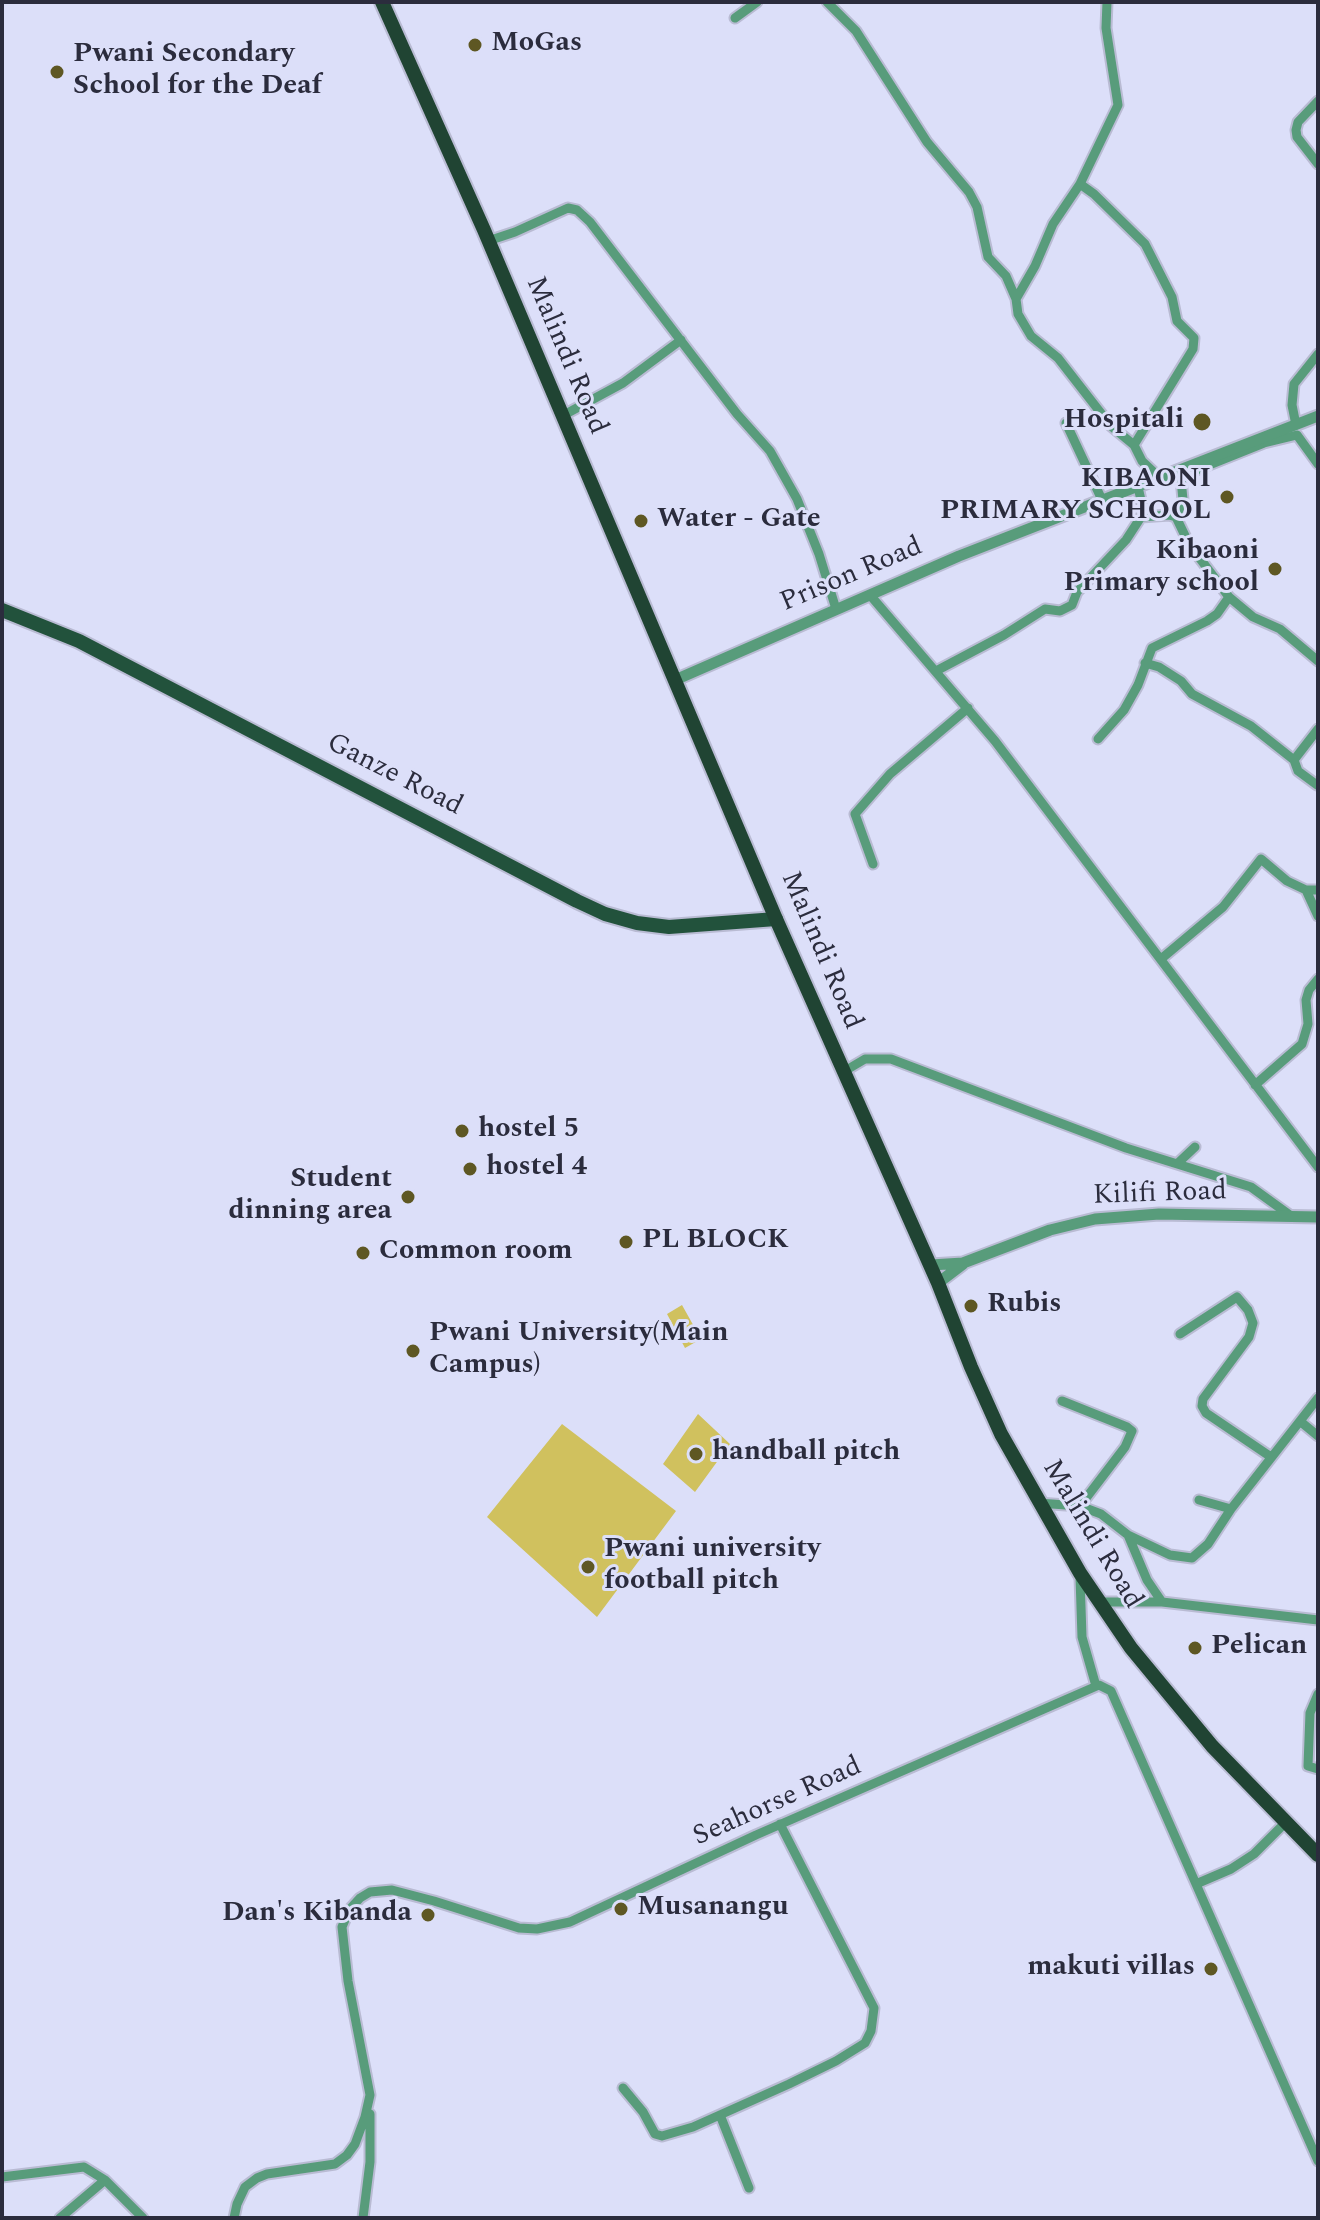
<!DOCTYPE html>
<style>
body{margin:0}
#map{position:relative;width:1320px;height:2220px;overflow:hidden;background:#dcdff9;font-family:Spectral,serif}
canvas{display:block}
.frame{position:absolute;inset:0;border:4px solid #2b2c3d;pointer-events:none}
</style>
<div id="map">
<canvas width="1320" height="2220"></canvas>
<div class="frame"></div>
</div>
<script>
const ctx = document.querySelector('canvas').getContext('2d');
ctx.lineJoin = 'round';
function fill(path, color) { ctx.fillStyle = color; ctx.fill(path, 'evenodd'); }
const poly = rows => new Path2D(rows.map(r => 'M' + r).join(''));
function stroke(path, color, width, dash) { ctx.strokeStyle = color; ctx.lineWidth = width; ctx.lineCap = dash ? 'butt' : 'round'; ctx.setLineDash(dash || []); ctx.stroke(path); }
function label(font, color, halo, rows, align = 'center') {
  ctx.font = font + ' Spectral,serif'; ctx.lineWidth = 6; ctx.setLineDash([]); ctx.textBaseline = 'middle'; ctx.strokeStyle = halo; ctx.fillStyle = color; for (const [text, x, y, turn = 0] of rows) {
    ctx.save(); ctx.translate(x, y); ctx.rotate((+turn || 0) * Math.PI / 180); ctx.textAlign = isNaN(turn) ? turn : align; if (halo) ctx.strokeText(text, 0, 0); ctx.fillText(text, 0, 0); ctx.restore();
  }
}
fill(poly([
 [682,1305,701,1339,685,1348,667,1314],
 [698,1414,730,1444,695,1492,663,1464],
 [562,1424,676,1511,597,1617,487,1517]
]), '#d0c15e');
const minor = poly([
 [827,2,856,31,927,142,969,192,977,207,988,257,1006,276,1016,299],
 [1107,2,1106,28,1118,105,1080,184,1053,224,1035,266,1016,299,1018,314,1031,336,1058,358,1111,426,1134,445],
 [735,18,757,2],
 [1318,101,1298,122,1296,130,1297,137,1318,164],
 [1080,184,1094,194,1145,244,1172,297,1177,321,1194,338,1193,349,1134,445,1142,461,1161,479],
 [488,241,515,232,568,208,577,210,590,222,737,414,770,451,797,499,819,554,836,609],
 [562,416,623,383,681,340],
 [1066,423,1103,502],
 [1296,425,1292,405,1294,384,1318,354],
 [1141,517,1169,515,1176,517],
 [1176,517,1189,544,1229,597,1253,617,1280,629,1318,661],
 [1176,517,1183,500,1181,479,1184,475,1264,443,1297,435,1318,464],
 [870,595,995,741,1318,1167],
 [1145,663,1159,667,1181,681,1192,694,1251,726,1294,760],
 [936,671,1004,635,1045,609,1060,611,1072,605,1077,592,1126,540,1141,517,1143,509,1138,487],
 [1098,739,1124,710,1138,685,1152,648,1207,621,1217,614,1229,597],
 [1317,785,1298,771,1294,760,1318,729],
 [873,864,855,814,890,774,968,708],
 [1306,890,1318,890],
 [1161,959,1223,907,1261,859,1287,881,1306,890,1318,916],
 [843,1072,865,1059,891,1059,1126,1148,1251,1187,1291,1216],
 [1255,1085,1302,1044,1308,1024,1306,1000,1309,990,1318,979],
 [1178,1163,1195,1147],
 [1180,1334,1237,1297,1248,1310,1253,1323,1249,1337,1203,1399,1202,1406,1206,1413,1271,1457],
 [1062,1401,1127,1427,1132,1431,1125,1447,1080,1506],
 [1301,1422,1318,1436],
 [1199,1500,1231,1509],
 [1038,1503,1080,1506,1101,1514,1128,1535,1170,1555,1192,1558,1208,1544,1231,1509,1318,1398],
 [1128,1535,1147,1580,1162,1602],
 [1080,1577,1082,1637,1096,1686],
 [1099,1602,1162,1602,1318,1620],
 [1318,1694,1310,1713,1308,1766,1318,1769],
 [1196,1884,1231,1869,1254,1854,1285,1823],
 [623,2088,643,2112,655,2134,662,2136,693,2127,789,2084,836,2061,865,2043,871,2031,874,2008,780,1824],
 [720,2115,749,2188],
 [2,2177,84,2167,105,2180,143,2218],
 [60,2218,105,2180],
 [234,2218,237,2204,245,2187,257,2178,267,2174,335,2164,347,2155,355,2144,365,2117,370,2095,348,1981,342,1927,349,1910,360,1898,370,1892,392,1890,434,1901,519,1928,537,1929,570,1922,756,1835,1099,1685,1111,1691,1318,2161],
 [363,2218,370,2162,370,2114]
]);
const tertiary = poly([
 [675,680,959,556,1318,416],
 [931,1265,963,1263,1050,1230,1095,1219,1159,1214,1318,1217],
 [938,1283,963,1264]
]);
const primary = poly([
 [2,610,79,641,577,901,605,914,637,923,669,927,776,919]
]);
const trunk = poly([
 [382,2,484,230,776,919,938,1283,971,1367,1001,1434,1080,1573,1131,1648,1212,1746,1318,1855]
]);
stroke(minor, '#b9bbd3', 13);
stroke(tertiary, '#b9bbd3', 15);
stroke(primary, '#b9bbd3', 18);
stroke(trunk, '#b9bbd3', 18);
stroke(minor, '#589c7b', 9);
stroke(tertiary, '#589c7b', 11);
stroke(primary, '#22523c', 14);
stroke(trunk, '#204433', 14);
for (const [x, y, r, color] of [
 [475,45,8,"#5e5723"],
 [57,72,8,"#5e5723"],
 [1202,422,10,"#5e5723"],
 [1227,497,8,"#5e5723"],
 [641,521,8,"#5e5723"],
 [1275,569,8,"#5e5723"],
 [462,1131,8,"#5e5723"],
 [470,1169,8,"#5e5723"],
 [408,1197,8,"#5e5723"],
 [626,1242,8,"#5e5723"],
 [363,1253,8,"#5e5723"],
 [971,1306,8,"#5e5723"],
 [413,1351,8,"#5e5723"],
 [696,1454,8,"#5e5723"],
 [588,1567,8,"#5e5723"],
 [1195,1648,8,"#5e5723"],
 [621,1909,8,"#5e5723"],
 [428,1915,8,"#5e5723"],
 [1211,1969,8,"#5e5723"]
]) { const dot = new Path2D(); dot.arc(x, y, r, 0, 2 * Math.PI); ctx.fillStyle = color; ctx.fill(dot); stroke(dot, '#dcdff9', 3); }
label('bold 28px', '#2b2c3d', '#dcdff9', [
 ["MoGas",491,45],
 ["Pwani Secondary",73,56],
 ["School for the Deaf",73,88],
 ["Hospitali",1184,422,"right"],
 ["KIBAONI",1211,481,"right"],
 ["PRIMARY SCHOOL",1211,513,"right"],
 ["Water - Gate",657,521],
 ["Kibaoni",1259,553,"right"],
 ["Primary school",1259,585,"right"],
 ["hostel 5",478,1131],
 ["hostel 4",486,1169],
 ["Student",392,1181,"right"],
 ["dinning area",392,1213,"right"],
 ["PL BLOCK",642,1242],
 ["Common room",379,1253],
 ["Rubis",987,1306],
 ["Pwani University(Main",429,1335],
 ["Campus)",429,1367],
 ["handball pitch",712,1454],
 ["Pwani university",604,1551],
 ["football pitch",604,1583],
 ["Pelican",1211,1648],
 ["Musanangu",637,1909],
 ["Dan's Kibanda",412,1915,"right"],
 ["makuti villas",1195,1969,"right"]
], 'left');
label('28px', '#2b2c3d', '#dcdff9', [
 ["Malindi Road",565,356,67],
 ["Prison Road",852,576,-23],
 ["Ganze Road",394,776,27],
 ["Malindi Road",820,951,67],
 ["Kilifi Road",1160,1195,-2],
 ["Malindi Road",1091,1535,59],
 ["Seahorse Road",778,1803,-24]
]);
</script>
